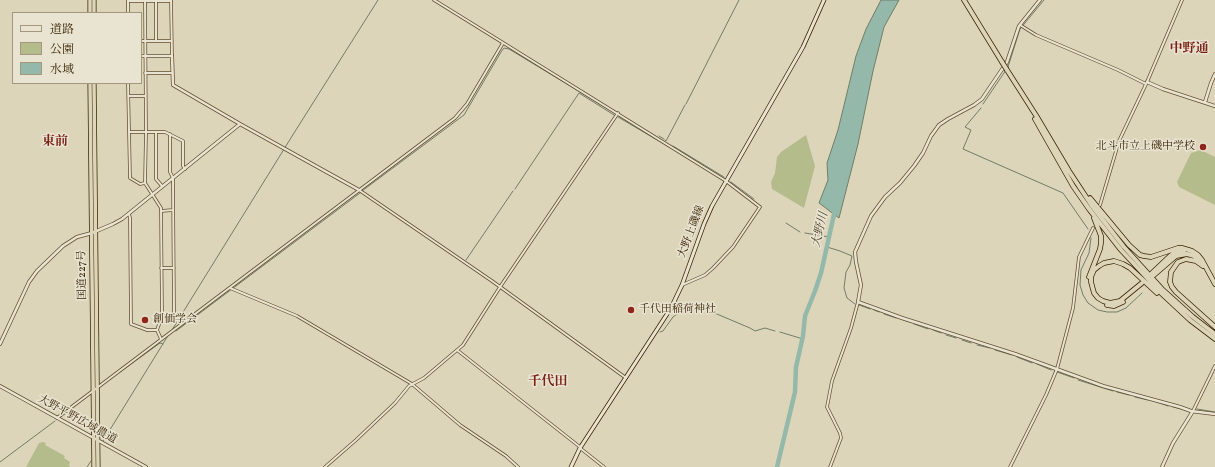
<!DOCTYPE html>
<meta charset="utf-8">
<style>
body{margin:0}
#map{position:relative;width:1215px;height:467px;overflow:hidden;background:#ddd5ba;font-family:Vollkorn,"Noto Serif JP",serif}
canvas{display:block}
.legend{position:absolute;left:12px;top:12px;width:130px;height:72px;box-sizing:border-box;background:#e9e4d2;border:1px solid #a3977f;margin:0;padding:5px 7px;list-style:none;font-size:12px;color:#3a2403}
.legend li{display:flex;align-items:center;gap:8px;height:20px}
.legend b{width:20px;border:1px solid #a3977f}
</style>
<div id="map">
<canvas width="1215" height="467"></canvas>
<ul class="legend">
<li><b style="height:5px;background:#e9e4d2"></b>道路</li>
<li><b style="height:11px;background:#b5bc8c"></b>公園</li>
<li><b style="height:11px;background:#94b9aa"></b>水域</li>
</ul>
</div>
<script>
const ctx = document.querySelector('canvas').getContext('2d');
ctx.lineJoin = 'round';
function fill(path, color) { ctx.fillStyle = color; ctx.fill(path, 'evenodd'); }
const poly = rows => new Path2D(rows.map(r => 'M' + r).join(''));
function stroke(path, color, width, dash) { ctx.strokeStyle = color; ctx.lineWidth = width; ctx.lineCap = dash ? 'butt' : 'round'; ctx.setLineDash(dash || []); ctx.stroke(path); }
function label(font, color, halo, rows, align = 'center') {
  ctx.font = font + ' Vollkorn,"Noto Serif JP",serif'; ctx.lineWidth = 3; ctx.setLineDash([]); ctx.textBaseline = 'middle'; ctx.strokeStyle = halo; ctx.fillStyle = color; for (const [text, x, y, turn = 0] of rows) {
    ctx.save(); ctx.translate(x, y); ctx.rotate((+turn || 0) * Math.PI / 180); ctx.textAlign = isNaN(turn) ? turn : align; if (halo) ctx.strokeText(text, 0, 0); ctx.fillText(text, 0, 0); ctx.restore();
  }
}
fill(poly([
 [806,135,815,166,804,208,772,189,771,182,775,173,777,157,781,152],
 [1201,150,1215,157,1215,205,1179,187,1177,182,1191,153],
 [43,442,46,443,45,445,65,456,64,458,70,462,69,465,70,466,70,467,26,467,39,443]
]), '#b5bc8c');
const water = poly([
 [881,0,899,0,884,27,873,71,858,144,839,218,819,203,828,180,827,163,838,130,856,56,866,29,881,0]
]);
fill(water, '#94b9aa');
stroke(water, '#707d67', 1);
stroke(poly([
 [1008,67,1020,29,1044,0],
 [686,104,739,0],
 [983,104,1006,70],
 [981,108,965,127,971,130,963,149,1063,193,1088,229],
 [619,116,654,138],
 [618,117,671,148],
 [659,136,664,139],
 [665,140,666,141,685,105],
 [673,146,724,177],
 [731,182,754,199],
 [515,189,579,93,614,115],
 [362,191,464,115,501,52,504,48,509,49,615,113],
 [786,223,800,232],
 [805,233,829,237],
 [1091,238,1089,253,1081,270,1080,285,1083,295,1088,303,1098,310,1107,312,1117,312,1126,308,1142,293],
 [827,247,840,251,852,256,850,265,846,272,844,288,847,298,855,304],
 [466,260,513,191],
 [859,305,870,309],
 [874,310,879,312],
 [884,314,896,318],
 [901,319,909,322],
 [914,324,928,329],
 [172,330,294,133,378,0],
 [933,330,941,333],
 [176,331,360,193],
 [660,332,663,331,673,317,677,314,687,311,705,309,750,328,755,331,765,328,775,331],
 [780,332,803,339],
 [946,335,956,338],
 [962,340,971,343],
 [977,345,990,348],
 [995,350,1012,355],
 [1017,357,1032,363],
 [1037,364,1051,370],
 [120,372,160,343,163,344],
 [1057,372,1074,378],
 [1078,380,1113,391],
 [1117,392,1129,395],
 [1135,397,1148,400],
 [1154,401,1168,406],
 [1173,407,1181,409],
 [1197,409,1215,412],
 [103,441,169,334],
 [0,462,55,421],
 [87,467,91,461]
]), '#707d67', 1);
stroke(poly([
 [777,467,795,392,796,367,803,336,805,316,815,291,821,273,835,210]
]), '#94b9aa', 4.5);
const minor = poly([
 [128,0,128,13],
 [145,0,146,132,145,183,161,208,162,316,157,330],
 [156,0,156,41],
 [171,0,172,56],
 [434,0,663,142,726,181,760,207,733,247,713,268,705,275,682,285],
 [128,1,171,1],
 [1020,25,1036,35,1118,70,1146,84],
 [141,41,172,41],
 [145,73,172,73],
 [128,83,130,178,140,184,145,183],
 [128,96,145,96],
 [129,132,165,132,183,141,183,166,185,169],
 [156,132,156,179,162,186],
 [359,190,492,281,626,378],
 [1100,205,1119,141,1147,82,1182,0],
 [161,211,173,210],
 [129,214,130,218,131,324,147,330,157,330,161,339],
 [161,268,174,268],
 [230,288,297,316,412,384,460,425,506,456,518,467],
 [162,316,172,316,174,313,173,184,173,178,170,172,170,134],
 [457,350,580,447],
 [1193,411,1215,366],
 [57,418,455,118,467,104,503,43],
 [580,448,604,467],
 [325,467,356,440,395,403,409,386,424,378,463,345,500,287,618,113],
 [830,467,841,438,840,433,827,407,828,402,832,381,851,328,858,302],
 [1010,467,1046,395,1057,369,1073,308,1079,257,1093,228]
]);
const tertiary = poly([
 [1040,0,1019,26,1007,62,982,99,974,105,948,119,939,125,931,136,923,153,914,166,900,183,885,197,871,216,855,252,856,262,861,285,858,302,902,318,1015,354,1103,386,1180,407,1191,411,1215,414],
 [141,56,172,56,173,85,240,124],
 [1147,82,1163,89,1215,106],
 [1205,102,1211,83,1215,74],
 [0,344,29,282,37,271,63,246,77,237,92,233,113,224,122,219,240,124,359,190],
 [0,386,146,467],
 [1162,467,1173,443,1193,411]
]);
const secondary = poly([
 [571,467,580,448,671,308,682,285,704,224,712,206,803,47,824,0]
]);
const trunk = poly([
 [90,0,90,13],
 [94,0,94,13],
 [90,83,94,467],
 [94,83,98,467]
]);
const motorway = poly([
 [964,0,1002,62],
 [1007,70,1037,117,1069,171,1092,206,1124,247,1163,290,1193,317,1215,334],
 [1035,119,1073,186,1089,209,1121,250,1161,293,1190,320,1215,339],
 [1090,198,1129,245,1140,255,1144,256,1151,257,1178,248,1182,248,1192,251,1198,255,1202,260,1215,284],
 [1203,266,1196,261,1186,259,1178,262,1171,272,1170,282,1172,287,1176,292,1215,327],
 [1152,273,1170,256,1176,252,1184,251],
 [1154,275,1176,256,1187,254,1194,256,1200,261],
 [1089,277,1100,249,1101,243,1101,236,1094,218],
 [1142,283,1120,301,1110,303,1103,301,1098,298,1094,293,1091,282,1091,277,1094,270,1099,266,1104,263,1114,261,1123,264,1130,268,1157,293],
 [1107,305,1114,306,1123,302]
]);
stroke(minor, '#635031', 3.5);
stroke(tertiary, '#635031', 4);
stroke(secondary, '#3a2403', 4.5);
stroke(trunk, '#3a2403', 5);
stroke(motorway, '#3a2403', 5.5);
stroke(minor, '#e9e4d2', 2);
stroke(tertiary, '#e9e4d2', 2.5);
stroke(secondary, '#e9e4d2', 3);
stroke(trunk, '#ddd5ba', 3.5);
stroke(motorway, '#ddd5ba', 4);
const motorwayBridge = poly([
 [1002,62,1007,70]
]);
stroke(motorwayBridge, '#3a2403', 5.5, []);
stroke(motorwayBridge, '#ddd5ba', 4);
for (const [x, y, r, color] of [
 [1203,147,4,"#8f2418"],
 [631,310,4,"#8f2418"],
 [145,320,4,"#8f2418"]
]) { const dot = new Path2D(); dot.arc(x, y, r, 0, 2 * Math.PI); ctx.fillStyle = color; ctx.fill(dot); stroke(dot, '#e9e4d2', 1.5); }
label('11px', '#3a2403', '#e9e4d2', [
 ["北斗市立上磯中学校",1195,147,"right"],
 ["千代田稲荷神社",639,310],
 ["創価学会",153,320]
], 'left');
label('11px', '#3a2403', '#e9e4d2', [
 ["大野上磯線",692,232,-69],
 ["国道227号",83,275,-91],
 ["大野平野広域農道",77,420,29]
]);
label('italic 12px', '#50492d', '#e9e4d2', [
 ["大野川",821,230,-77]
]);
label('bold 13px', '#7a1f14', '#e9e4d2', [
 ["中野通",1189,50],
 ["東前",55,143],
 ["千代田",548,383]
]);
</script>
